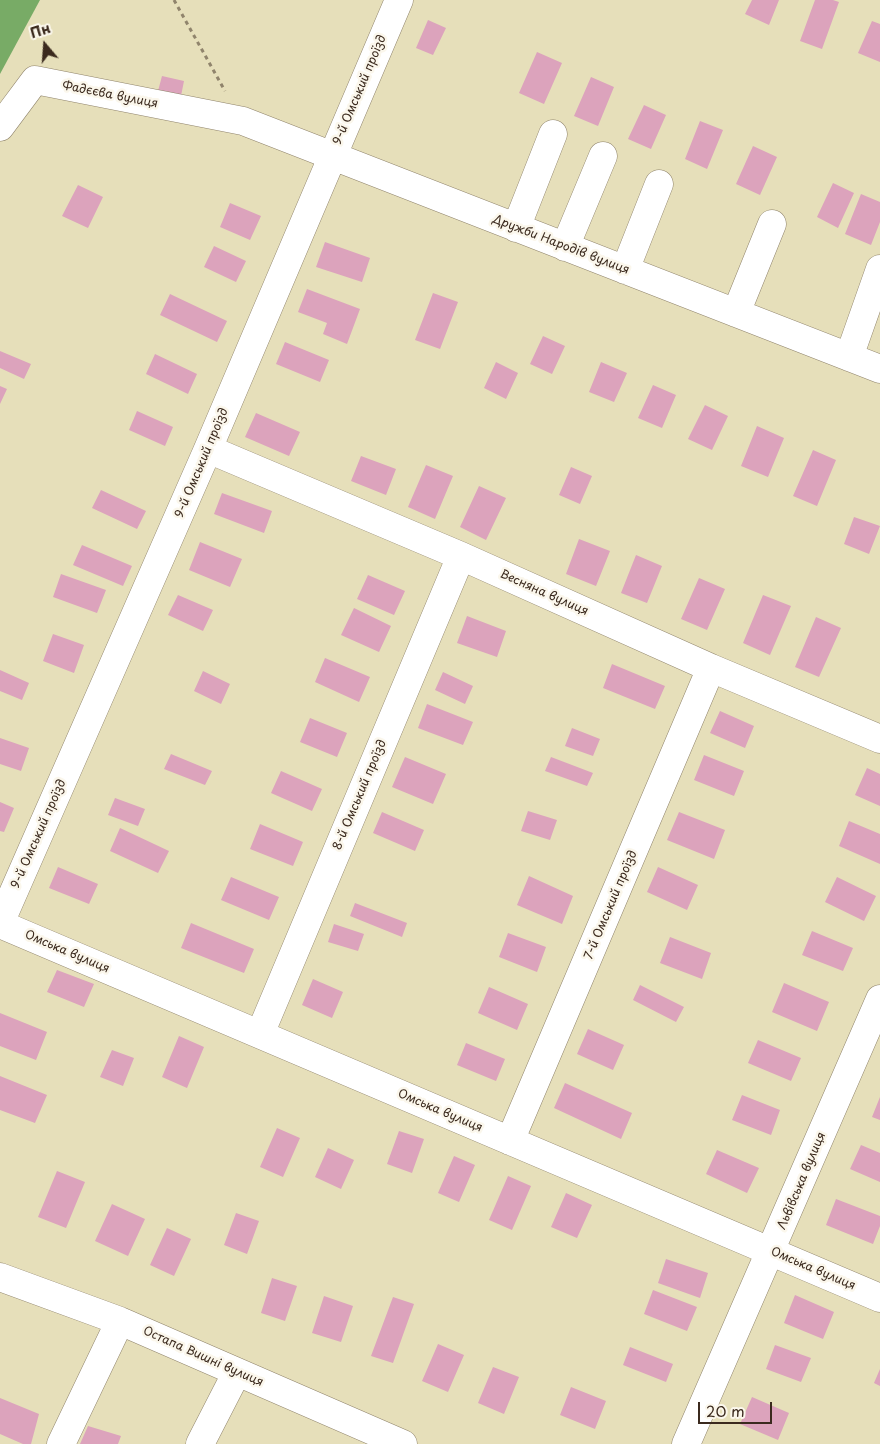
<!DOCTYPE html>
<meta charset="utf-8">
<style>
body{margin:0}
#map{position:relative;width:880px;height:1444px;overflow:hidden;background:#e6dfba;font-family:"Playpen Sans",sans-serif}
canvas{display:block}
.north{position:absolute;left:20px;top:20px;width:50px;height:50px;-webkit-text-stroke:4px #fbf7ec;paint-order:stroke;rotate:342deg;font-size:14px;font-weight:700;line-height:20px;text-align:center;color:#3b2a1e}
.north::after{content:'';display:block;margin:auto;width:18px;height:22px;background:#3b2a1e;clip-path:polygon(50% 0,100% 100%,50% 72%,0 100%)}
.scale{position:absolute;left:698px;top:1402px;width:74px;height:22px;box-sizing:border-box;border:2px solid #3b2a1e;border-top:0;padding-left:6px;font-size:15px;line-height:18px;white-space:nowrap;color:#3b2a1e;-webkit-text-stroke:4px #fbf7ec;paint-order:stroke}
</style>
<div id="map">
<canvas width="880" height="1444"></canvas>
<div class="north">Пн</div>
<div class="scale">20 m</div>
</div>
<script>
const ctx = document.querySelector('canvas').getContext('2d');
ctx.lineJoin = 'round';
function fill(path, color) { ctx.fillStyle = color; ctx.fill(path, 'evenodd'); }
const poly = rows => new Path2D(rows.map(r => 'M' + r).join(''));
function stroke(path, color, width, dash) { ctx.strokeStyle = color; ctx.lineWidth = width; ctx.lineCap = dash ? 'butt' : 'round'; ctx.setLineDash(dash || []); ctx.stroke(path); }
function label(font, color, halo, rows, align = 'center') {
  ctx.font = font + ' "Playpen Sans",sans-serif'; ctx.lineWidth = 5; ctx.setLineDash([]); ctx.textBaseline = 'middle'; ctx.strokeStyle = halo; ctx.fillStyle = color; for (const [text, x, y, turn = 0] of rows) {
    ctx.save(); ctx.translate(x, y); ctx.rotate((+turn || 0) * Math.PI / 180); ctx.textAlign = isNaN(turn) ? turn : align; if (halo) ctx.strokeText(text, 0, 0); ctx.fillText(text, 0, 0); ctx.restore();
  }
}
fill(poly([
 [0,0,40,0,0,74]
]), '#78ab66');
fill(poly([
 [752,0,779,0,769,25,745,14],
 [815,0,833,0,839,2,822,49,800,41],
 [428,20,446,28,433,55,416,48],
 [872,21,880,24,880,62,858,53],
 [537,52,562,63,544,104,519,93],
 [162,76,184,81,181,96,158,91],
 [591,77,614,87,598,126,574,116],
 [644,105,666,115,651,149,628,139],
 [700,121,723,130,707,169,685,159],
 [753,146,777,157,760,195,736,184],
 [833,183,854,193,838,228,817,217],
 [78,185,103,197,88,228,62,216],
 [861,194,880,202,880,222,871,245,845,234],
 [230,203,261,216,250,240,220,227],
 [325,242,370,258,362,282,316,267],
 [214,246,246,261,236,282,204,267],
 [307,289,360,309,347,344,323,334,327,323,298,312],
 [433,293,458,302,440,349,415,340],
 [170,294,227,321,217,342,160,315],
 [543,336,565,346,552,374,530,364],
 [285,342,329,360,320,382,276,364],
 [0,351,31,364,24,379,0,368],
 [155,354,197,374,188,394,146,374],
 [496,362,518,373,506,399,484,388],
 [601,362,627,373,614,402,589,392],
 [653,385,676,395,662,428,638,418],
 [0,386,7,389,0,404],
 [705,405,728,416,712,450,688,439],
 [137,411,173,427,165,446,129,430],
 [256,413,300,432,289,456,245,437],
 [757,426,784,438,768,477,741,466],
 [813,450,836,460,817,506,793,496],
 [361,456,396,469,386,495,351,481],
 [426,465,453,476,435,519,408,507],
 [571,467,592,476,580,504,559,495],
 [479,486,506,498,486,540,460,527],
 [101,490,146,511,137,529,92,508],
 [222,493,272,511,264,533,214,514],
 [854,517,880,526,869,554,844,544],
 [579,539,610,551,596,586,566,574],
 [200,542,242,559,230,587,189,570],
 [82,545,132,566,123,586,73,565],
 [636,555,662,566,647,603,621,593],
 [61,574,106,590,97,613,53,597],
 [368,575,405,591,394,615,357,599],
 [699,578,725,589,707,630,681,619],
 [178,595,213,610,203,631,168,615],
 [763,595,791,606,770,655,743,643],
 [354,608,391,626,379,652,341,635],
 [467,616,506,631,497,657,457,643],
 [816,617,841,628,819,677,795,667],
 [53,634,84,645,74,673,43,661],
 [325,658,370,677,359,702,315,682],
 [612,664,665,686,655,709,603,688],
 [0,670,29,683,22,700,0,691],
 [203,671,230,684,221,704,194,691],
 [443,672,473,686,465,704,435,690],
 [427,704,473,722,463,745,418,728],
 [720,711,754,726,745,748,710,733],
 [310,718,347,733,337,757,300,742],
 [572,728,600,739,593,756,565,746],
 [0,738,29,748,21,771,0,764],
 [171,754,212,771,205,785,164,769],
 [704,755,744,771,734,796,694,780],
 [405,757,446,774,433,804,392,787],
 [551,757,593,773,587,786,545,771],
 [867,768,880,774,880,806,855,795],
 [281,771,322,789,312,811,271,793],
 [115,798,145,809,138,826,108,815],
 [0,802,14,808,4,832,0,831],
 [528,811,557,820,550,840,521,831],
 [382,812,424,830,415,851,373,833],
 [679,812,725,830,714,859,667,840],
 [849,821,880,834,880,864,839,846],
 [260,824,303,842,293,866,250,849],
 [120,828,169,851,158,873,110,851],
 [58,867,98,884,89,904,49,888],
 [658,867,698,885,687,910,647,892],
 [529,876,573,896,562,924,517,905],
 [231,877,279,897,269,920,221,900],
 [837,877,876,896,864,921,825,902],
 [355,903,407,923,402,937,350,916],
 [191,923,254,949,244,973,181,948],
 [334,924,364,934,358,951,328,942],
 [812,931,853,948,843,971,802,955],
 [508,933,546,947,537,972,499,957],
 [670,937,711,953,702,979,660,963],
 [57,970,94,984,84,1007,47,992],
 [313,979,343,992,332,1018,302,1005],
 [784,983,829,1002,817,1031,772,1012],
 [640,985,684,1007,676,1022,633,1000],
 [489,987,528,1004,517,1030,478,1013],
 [0,1013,47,1032,36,1060,0,1046],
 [588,1029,624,1045,613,1070,577,1054],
 [179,1036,204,1047,187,1088,162,1077],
 [758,1040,801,1058,791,1081,748,1063],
 [466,1043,505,1059,496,1081,457,1065],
 [112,1050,134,1058,123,1086,100,1077],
 [0,1076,47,1095,35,1123,0,1110],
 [565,1083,632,1113,621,1139,554,1108],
 [742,1095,780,1110,771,1135,732,1120],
 [880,1097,880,1120,872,1117],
 [277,1128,300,1138,283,1177,260,1167],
 [399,1131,424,1139,412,1173,387,1164],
 [861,1145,880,1153,880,1182,850,1169],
 [328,1148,354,1160,341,1189,315,1177],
 [717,1150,759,1168,747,1193,706,1174],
 [454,1156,475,1165,459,1202,438,1193],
 [57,1171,85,1182,66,1228,38,1217],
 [508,1176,531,1186,512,1230,489,1220],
 [566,1193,592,1205,577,1238,551,1227],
 [836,1199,880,1216,880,1226,873,1244,826,1225],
 [112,1204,145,1219,128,1256,95,1241],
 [236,1213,259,1221,247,1254,224,1245],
 [167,1228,191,1239,174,1276,150,1265],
 [666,1259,708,1273,700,1298,658,1283],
 [272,1278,297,1286,285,1321,261,1313],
 [653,1290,697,1307,687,1331,644,1314],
 [795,1295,834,1312,823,1339,784,1323],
 [324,1296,353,1306,341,1342,312,1333],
 [393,1297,414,1304,393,1363,371,1356],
 [438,1344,464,1355,448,1392,422,1381],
 [775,1345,811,1358,801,1382,766,1369],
 [630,1347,673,1364,666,1382,623,1365],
 [493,1367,519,1377,504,1414,478,1403],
 [880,1369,880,1386,874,1383],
 [571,1387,606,1401,595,1429,560,1415],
 [752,1397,789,1413,778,1440,740,1424],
 [0,1398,39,1414,31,1444,23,1444,0,1434],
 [88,1426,121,1436,118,1444,80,1444]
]), '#dca3bc');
const minor = poly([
 [0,127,35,80,243,121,880,369],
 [516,228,553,134],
 [565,247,603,156],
 [625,270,659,184],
 [736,313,772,224],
 [849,357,880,269],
 [208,449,461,556,711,668,880,739],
 [0,923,208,449,399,0],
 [0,924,880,1298],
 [260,1034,461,556],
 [510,1141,711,668],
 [0,1277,120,1321,403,1444],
 [61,1444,120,1321],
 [200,1444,237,1372],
 [686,1444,880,999]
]);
stroke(minor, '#90846c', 29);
stroke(poly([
 [174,0,225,91]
]), '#90846c', 3, [4, 4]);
stroke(minor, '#fff', 28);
label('12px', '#3b2a1e', '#fbf7ec', [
 ["9-й Омський проїзд",360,90,-67],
 ["Фадєєва вулиця",110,95,11],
 ["Дружби Народів вулиця",561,245,21],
 ["9-й Омський проїзд",202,463,-67],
 ["Весняна вулиця",544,593,24],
 ["8-й Омський проїзд",360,795,-67],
 ["9-й Омський проїзд",39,834,-66],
 ["7-й Омський проїзд",611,905,-67],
 ["Омська вулиця",67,952,23],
 ["Омська вулиця",440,1111,23],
 ["Львівська вулиця",802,1181,-67],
 ["Омська вулиця",813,1269,23],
 ["Остапа Вишні вулиця",203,1357,24]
]);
</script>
